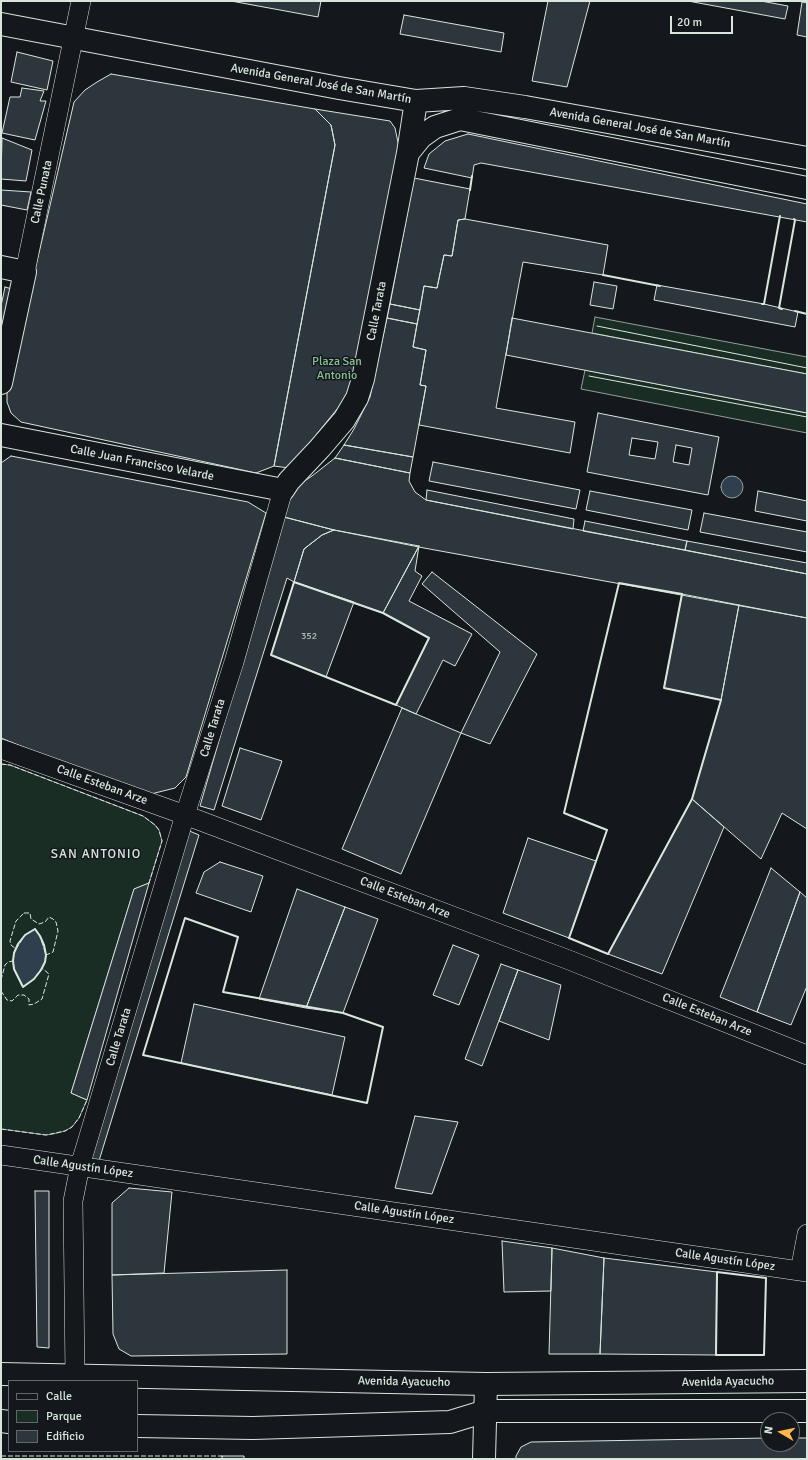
<!DOCTYPE html>
<meta charset="utf-8">
<style>
body{margin:0}
#map{position:relative;width:808px;height:1460px;overflow:hidden;background:#14181c;font-family:Signika,sans-serif}
canvas{display:block}
.frame{position:absolute;inset:0;border:2px solid #d8e6dc;pointer-events:none}
.legend{position:absolute;left:8px;top:1380px;width:130px;height:72px;box-sizing:border-box;background:#14181c;border:1px solid #626a69;margin:0;padding:5px 7px;list-style:none;font-size:12px;color:#d8e6dc}
.legend li{display:flex;align-items:center;gap:8px;height:20px}
.legend b{width:20px;border:1px solid #626a69}
.north{position:absolute;left:760px;top:1412px;width:40px;height:40px;box-sizing:border-box;background:#14181c;border:1px solid #626a69;border-radius:50%;rotate:279deg;font-size:11px;font-weight:700;line-height:16px;text-align:center;color:#d8e6dc}
.north::after{content:'';display:block;margin:auto;width:14px;height:18px;background:#ffb74d;clip-path:polygon(50% 0,100% 100%,50% 72%,0 100%)}
.scale{position:absolute;left:670px;top:16px;width:63px;height:18px;box-sizing:border-box;border:2px solid #d8e6dc;border-top:0;padding-left:5px;font-size:12px;line-height:14px;white-space:nowrap;color:#d8e6dc;-webkit-text-stroke:3px #14181c;paint-order:stroke}
</style>
<div id="map">
<canvas width="808" height="1460"></canvas>
<div class="frame"></div>
<ul class="legend">
<li><b style="height:5px;background:#14181c"></b>Calle</li>
<li><b style="height:11px;background:#1a2d24"></b>Parque</li>
<li><b style="height:11px;background:#2c363c"></b>Edificio</li>
</ul>
<div class="north">N</div>
<div class="scale">20 m</div>
</div>
<script>
const ctx = document.querySelector('canvas').getContext('2d');
ctx.lineJoin = 'round';
function fill(path, color) { ctx.fillStyle = color; ctx.fill(path, 'evenodd'); }
const poly = rows => new Path2D(rows.map(r => 'M' + r).join(''));
function stroke(path, color, width, dash) { ctx.strokeStyle = color; ctx.lineWidth = width; ctx.lineCap = dash ? 'butt' : 'round'; ctx.setLineDash(dash || []); ctx.stroke(path); }
function label(font, color, halo, rows, align = 'center') {
  ctx.font = font + ' Signika,sans-serif'; ctx.lineWidth = 3; ctx.setLineDash([]); ctx.textBaseline = 'middle'; ctx.strokeStyle = halo; ctx.fillStyle = color; for (const [text, x, y, turn = 0] of rows) {
    ctx.save(); ctx.translate(x, y); ctx.rotate((+turn || 0) * Math.PI / 180); ctx.textAlign = isNaN(turn) ? turn : align; if (halo) ctx.strokeText(text, 0, 0); ctx.fillText(text, 0, 0); ctx.restore();
  }
}
const green = poly([
 [595,317,807,357,807,374,592,333,595,317],
 [585,370,807,413,807,433,581,389,585,370],
 [1,764,10,765,143,816,155,825,159,830,162,841,149,883,134,889,71,1093,87,1100,79,1118,72,1127,65,1131,53,1134,46,1135,1,1129,1,764]
]);
fill(green, '#1a2d24');
stroke(green, '#939e99', 1);
const water = poly([
 '721 487a11 11 0 1 1 22 0a11 11 0 1 1-22 0Z',
 [35,929,40,936,44,945,46,955,45,962,41,970,34,979,23,987,14,969,13,961,14,953,18,944,25,935,35,929]
]);
fill(water, '#2f3f4d');
stroke(water, '#939e99', 1);
const building = poly([
 [231,1,321,1,318,17,231,1],
 [548,1,590,1,567,87,532,81,548,1],
 [688,1,761,1,788,6,785,19,688,1],
 [802,2,807,3,807,37,797,35,802,2],
 [404,15,504,33,501,52,400,34,404,15],
 [17,52,53,61,47,90,11,82,17,52],
 [111,74,315,109,331,125,335,145,274,466,256,473,21,422,11,413,7,402,7,391,74,102,85,90,97,82,111,74],
 [22,88,44,91,40,101,46,101,35,140,2,133,10,97,20,97,22,88],
 [315,109,390,121,395,128,399,147,351,388,342,403,289,468,274,466,335,145,331,125,315,109],
 [468,134,807,204,807,222,481,163,474,165,472,178,424,168,429,154,445,141,468,134],
 [2,138,32,150,26,181,1,179,2,138],
 [414,178,470,189,465,219,458,220,452,256,444,255,437,288,424,286,420,310,390,304,414,178],
 [1,190,31,192,27,210,1,205,1,190],
 [465,219,608,245,603,275,523,262,511,326,496,408,575,422,570,453,419,425,426,386,420,385,426,350,413,347,424,286,437,288,444,255,452,256,458,220,465,219],
 [594,282,617,286,613,309,590,305,594,282],
 [657,285,764,304,798,312,795,327,654,300,657,285],
 [5,287,12,289,1,335,1,306,5,287],
 [390,304,420,310,417,324,387,318,390,304],
 [387,318,417,324,413,347,426,350,420,385,426,386,413,457,344,445,354,429,370,397,387,318],
 [512,318,807,374,807,413,506,355,512,318],
 [598,413,719,437,708,495,587,472,598,413],
 [632,438,658,442,655,459,629,455,632,438],
 [344,445,413,457,410,473,335,458,344,445],
 [676,445,692,448,689,465,673,462,676,445],
 [11,456,248,502,266,513,186,777,175,788,143,796,1,738,1,463,11,456],
 [335,458,410,473,409,481,415,492,426,500,807,574,807,618,424,548,334,530,284,517,289,500,300,484,312,476,335,458],
 [433,462,580,490,576,509,429,481,433,462],
 [427,490,574,519,573,529,426,500,427,490],
 [590,491,692,510,688,530,586,510,590,491],
 [758,491,807,501,807,521,755,511,758,491],
 [704,513,807,532,807,552,700,532,704,513],
 [284,517,334,530,322,535,304,549,294,582,287,578,214,810,200,806,284,517],
 [585,521,687,541,685,550,583,531,585,521],
 [334,530,419,546,383,613,294,582,304,549,322,535,334,530],
 [687,541,807,563,807,574,685,550,687,541],
 [419,546,415,571,422,576,409,601,472,634,455,666,443,660,416,714,396,705,429,638,383,613,419,546],
 [432,572,537,654,490,744,461,733,500,652,422,584,432,572],
 [294,582,354,602,326,677,271,655,294,582],
 [682,594,739,605,721,700,664,688,682,594],
 [739,605,807,618,807,829,782,813,761,859,692,799,721,700,739,605],
 [402,708,461,733,401,874,342,849,402,708],
 [240,748,282,761,261,820,222,806,240,748],
 [692,799,724,827,662,974,608,954,692,799],
 [187,830,199,835,98,1164,86,1163,187,830],
 [528,838,596,861,569,938,503,913,528,838],
 [220,862,263,876,251,912,196,893,204,872,220,862],
 [771,868,800,892,757,1012,720,997,771,868],
 [149,883,87,1100,71,1093,134,889,149,883],
 [297,889,345,907,306,1008,259,999,297,889],
 [800,892,807,898,807,986,791,1025,757,1012,800,892],
 [345,907,378,919,343,1013,306,1008,345,907],
 [453,945,479,955,459,1005,433,995,453,945],
 [501,964,518,970,482,1066,465,1059,501,964],
 [518,970,561,985,549,1040,499,1021,518,970],
 [194,1004,345,1037,332,1095,181,1063,194,1004],
 [415,1116,458,1122,432,1194,395,1188,415,1116],
 [129,1188,172,1192,164,1273,112,1275,112,1203,129,1188],
 [35,1191,49,1191,49,1348,37,1347,35,1191],
 [502,1241,552,1248,551,1291,504,1292,502,1241],
 [552,1248,604,1258,600,1354,549,1354,552,1248],
 [604,1258,717,1272,716,1355,600,1354,604,1258],
 [287,1270,287,1354,131,1356,119,1349,113,1334,112,1275,287,1270],
 [768,1438,768,1444,792,1444,792,1438,807,1438,807,1459,516,1459,516,1456,521,1447,531,1442,768,1438],
 [222,1456,244,1456,244,1459,222,1459,222,1456]
]);
fill(building, '#2c363c');
stroke(building, '#d8e6dc', 1);
const minor = poly([
 [25,272,81,1],
 [1,749,185,815,569,960,807,1055],
 [1,1155,807,1272],
 [800,1271,807,1234],
 [75,1377,73,1201,80,1166,185,815,234,662,283,490]
]);
const tertiary = poly([
 [484,1459,486,1384]
]);
const secondary = poly([
 [1,24,339,88,416,101,464,98,525,107,807,158],
 [408,153,421,137,435,127,460,119,807,188],
 [1,267,25,272,1,383],
 [1,435,283,490,289,481,320,448,344,420,357,398,363,379,408,153,416,101]
]);
const primary = poly([
 [1,1374,486,1384,807,1381],
 [1,1421,9,1422],
 [137,1426,253,1428,450,1422,486,1411,807,1411]
]);
stroke(minor, '#d8e6dc', 20);
stroke(tertiary, '#d8e6dc', 24);
stroke(secondary, '#d8e6dc', 24);
stroke(primary, '#d8e6dc', 24);
stroke(minor, '#14181c', 19);
stroke(tertiary, '#14181c', 22);
stroke(secondary, '#14181c', 22);
stroke(primary, '#14181c', 22);
stroke(poly([
 [597,326,807,368],
 [589,376,807,417]
]), '#d8e6dc', 1);
stroke(poly([
 [1,764,10,765,143,816,155,825,159,830,162,841,149,883,147,883],
 [24,913,30,913,31,919,39,924,45,922,49,917,53,919,56,922,58,931,53,952,46,955,40,936,35,929,25,935,16,949,11,945,10,941,16,921,24,913],
 [1,980,5,965,8,962,13,961,14,969,23,987,34,979,42,968,49,974,42,999,34,1004,29,1005,29,999,24,995,18,995,12,1001,7,1000,1,991],
 [1,1129,46,1135,65,1131,72,1127,79,1118,87,1100,85,1099],
 [1,1456,222,1456,222,1459]
]), '#d8e6dc', 1, [5, 2]);
stroke(poly([
 [470,190,472,176],
 [603,275,660,286],
 [762,304,764,304,780,216],
 [782,309,779,308,795,220,794,219],
 [795,311,807,314],
 [294,582,383,613,429,638,396,705,271,655,294,582],
 [619,583,682,594,664,688,721,700,692,799,608,954,569,938,607,830,564,813,619,583],
 [185,918,238,937,223,992,343,1013,383,1027,367,1103,143,1055,185,918],
 [35,929,40,936,44,945,46,955,45,962,41,970,34,979,23,987,14,969,13,961,14,953,18,944,25,935,35,929],
 [717,1272,766,1278,764,1355,716,1355,717,1272]
]), '#d8e6dc', 2);
label('10px', '#adbab4', null, [
 ["352",309,636]
]);
label('12px', '#d8e6dc', '#14181c', [
 ["Avenida General José de San Martín",321,84,10],
 ["Avenida General José de San Martín",640,128,10],
 ["Calle Punata",42,192,-78],
 ["Calle Tarata",377,311,-79],
 ["Calle Juan Francisco Velarde",142,463,11],
 ["Calle Tarata",213,728,-73],
 ["Calle Esteban Arze",102,785,20],
 ["Calle Esteban Arze",405,898,21],
 ["Calle Esteban Arze",707,1015,22],
 ["Calle Tarata",119,1037,-73],
 ["Calle Agustín López",83,1167,8],
 ["Calle Agustín López",404,1213,8],
 ["Calle Agustín López",725,1260,8],
 ["Avenida Ayacucho",404,1382,1],
 ["Avenida Ayacucho",728,1382,-1]
]);
label('12px', '#8ac095', '#14181c', [
 ["Plaza San",337,362],
 ["Antonio",337,376]
]);
ctx.letterSpacing = '1px';
label('13px', '#d8e6dc', '#14181c', [
 ["SAN ANTONIO",96,855]
]);
ctx.letterSpacing = '0px';
</script>
